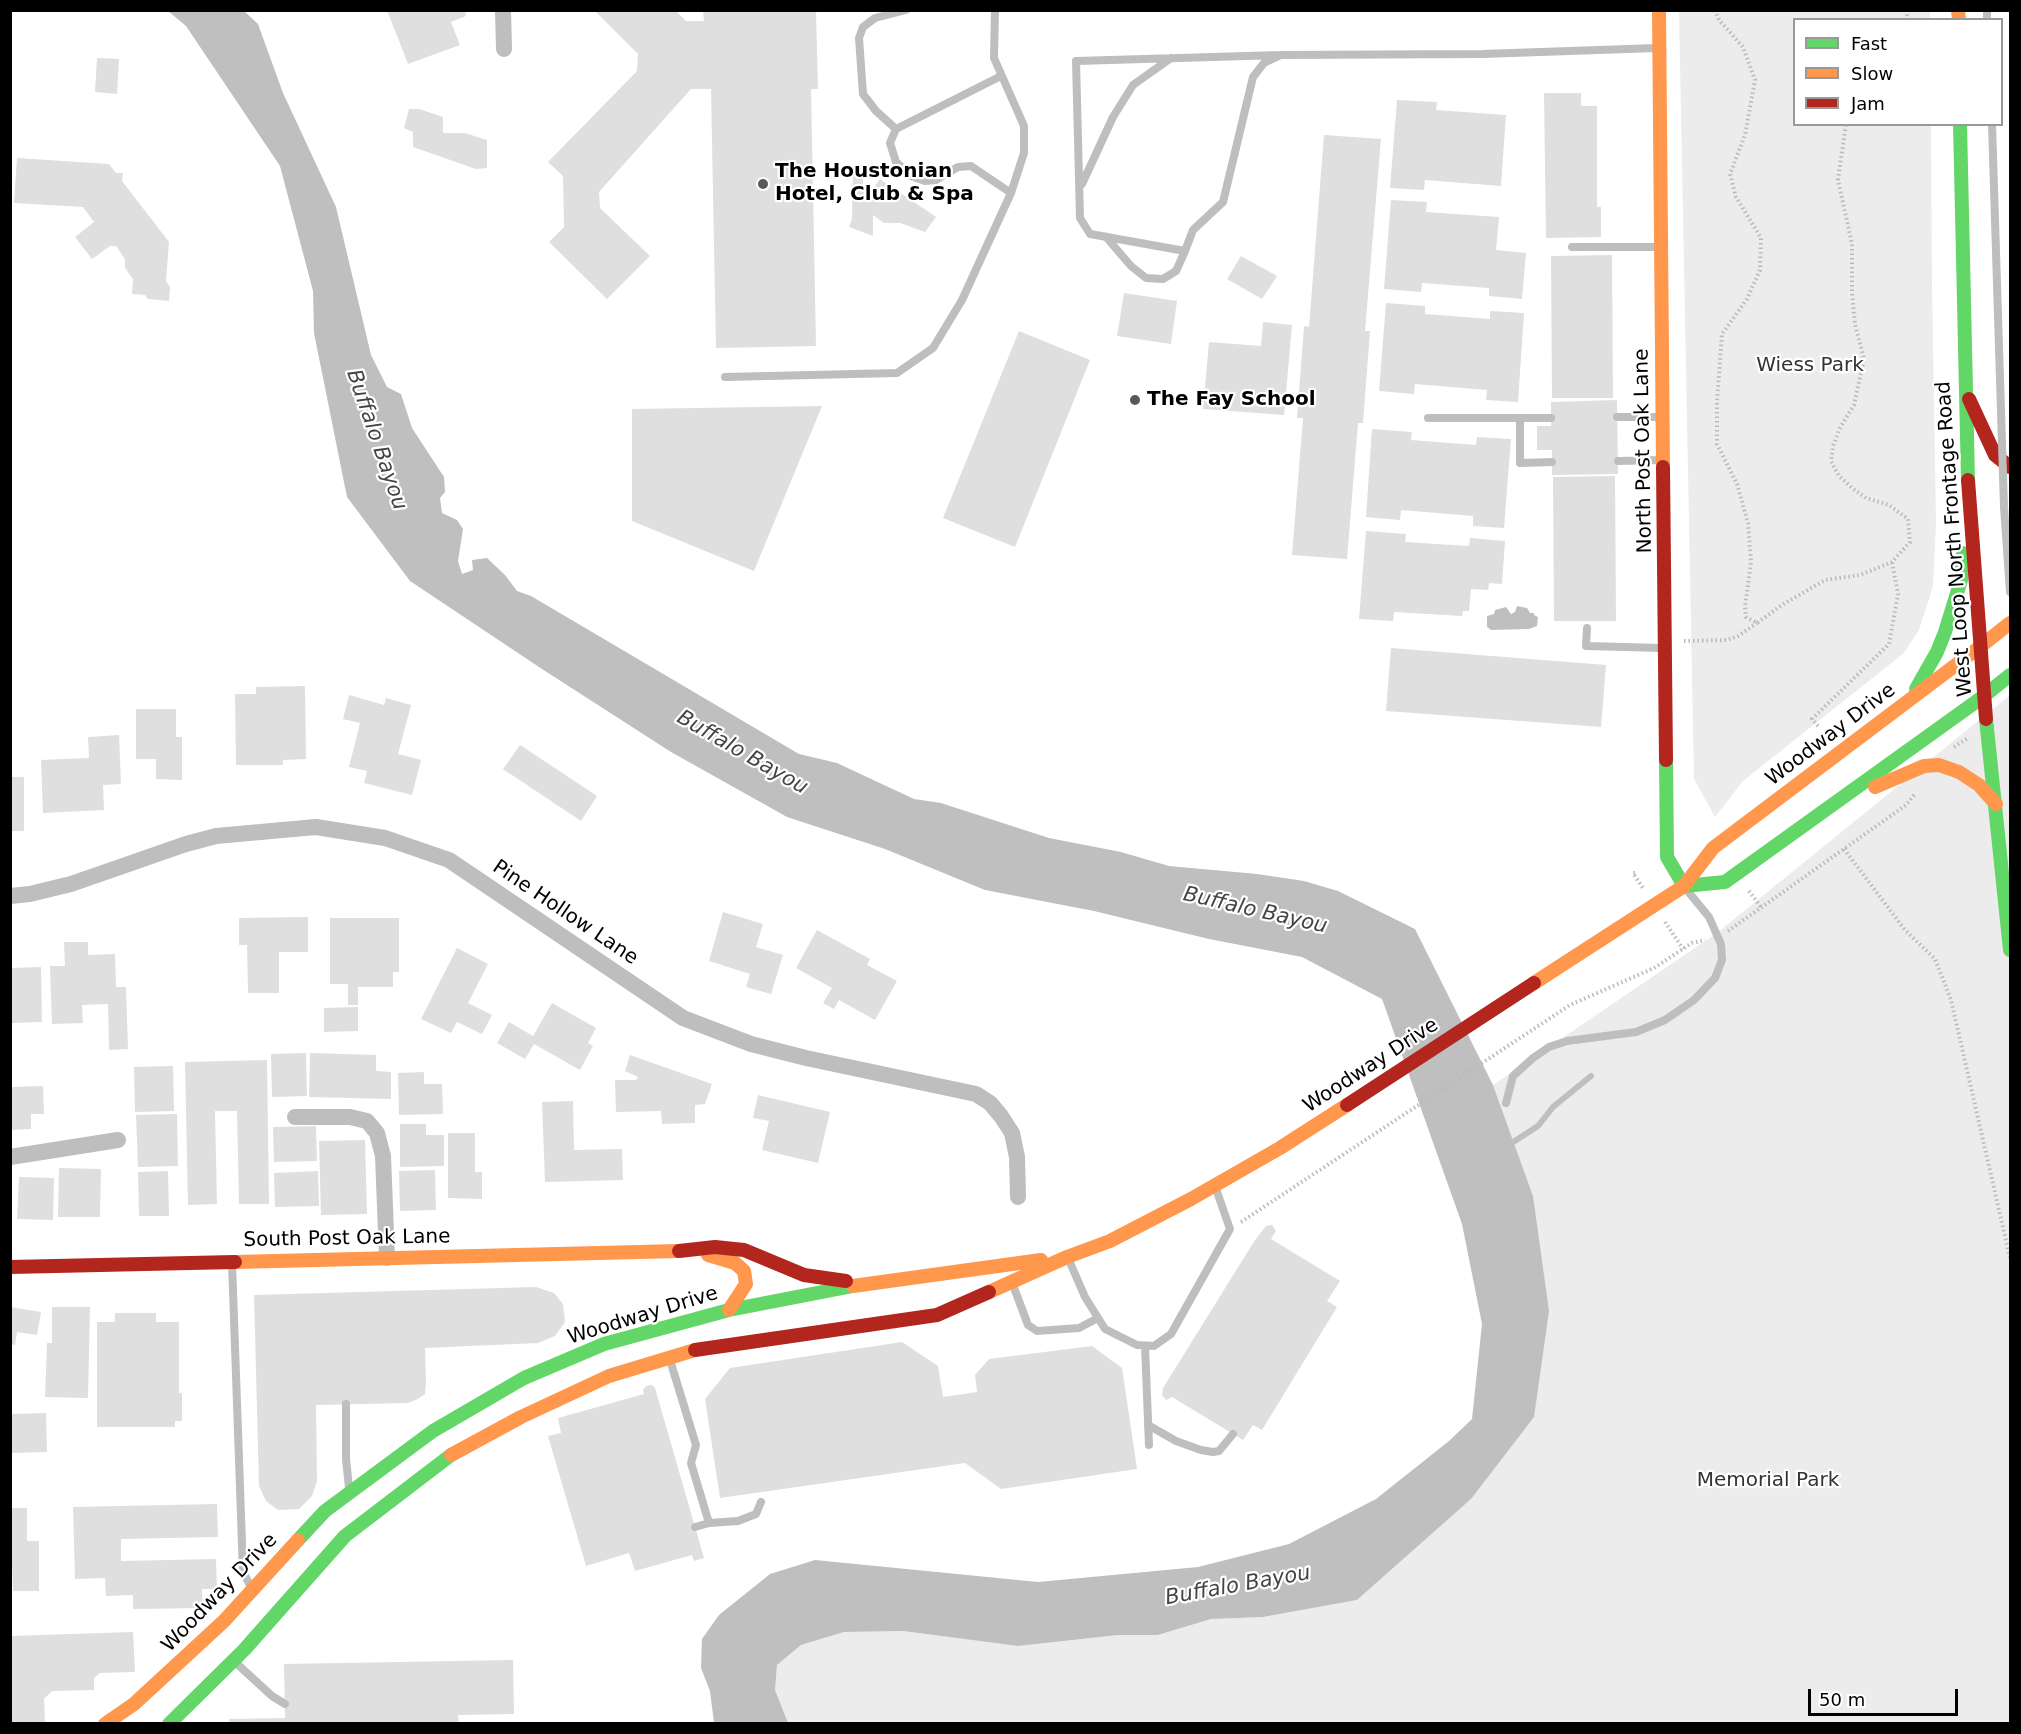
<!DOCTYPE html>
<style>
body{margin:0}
#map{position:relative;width:2021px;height:1734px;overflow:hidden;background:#fff;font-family:"DejaVu Sans",sans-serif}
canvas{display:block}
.frame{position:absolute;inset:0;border:12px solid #000;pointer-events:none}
.legend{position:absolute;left:1793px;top:18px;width:210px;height:108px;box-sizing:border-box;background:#fff;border:2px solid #999;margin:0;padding:8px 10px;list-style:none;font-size:18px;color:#000}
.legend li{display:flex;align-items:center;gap:12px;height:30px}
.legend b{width:30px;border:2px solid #999}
.scale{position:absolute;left:1808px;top:1689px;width:150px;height:27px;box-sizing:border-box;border:3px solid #000;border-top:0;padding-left:8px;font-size:18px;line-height:21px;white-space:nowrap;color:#000;-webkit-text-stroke:4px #fff;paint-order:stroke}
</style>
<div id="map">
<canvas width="2021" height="1734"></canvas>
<div class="frame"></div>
<ul class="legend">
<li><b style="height:8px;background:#63d668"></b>Fast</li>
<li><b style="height:8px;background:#ff974d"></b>Slow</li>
<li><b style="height:8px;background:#b3261e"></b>Jam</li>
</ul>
<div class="scale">50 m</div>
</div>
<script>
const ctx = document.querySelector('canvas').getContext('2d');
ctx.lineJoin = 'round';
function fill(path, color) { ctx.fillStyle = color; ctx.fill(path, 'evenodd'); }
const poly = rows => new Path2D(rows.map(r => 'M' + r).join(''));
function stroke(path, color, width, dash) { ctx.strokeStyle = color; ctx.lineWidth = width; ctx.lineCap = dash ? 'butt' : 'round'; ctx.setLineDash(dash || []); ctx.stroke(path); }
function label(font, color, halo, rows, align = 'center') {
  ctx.font = font + ' "DejaVu Sans",sans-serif'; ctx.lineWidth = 4.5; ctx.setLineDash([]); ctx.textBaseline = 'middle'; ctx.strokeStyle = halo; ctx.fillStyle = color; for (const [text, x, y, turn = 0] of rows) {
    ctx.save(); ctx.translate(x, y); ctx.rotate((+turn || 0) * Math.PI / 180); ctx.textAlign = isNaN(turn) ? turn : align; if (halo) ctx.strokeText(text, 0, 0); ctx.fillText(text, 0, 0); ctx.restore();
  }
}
fill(poly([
 [1679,11,1930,11,1930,19,1794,20,1794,124,1931,125,1932,285,1936,522,1933,586,1919,630,1904,653,1743,781,1715,817,1694,779],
 [2010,695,2010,1723,788,1724,775,1690,777,1665,801,1645,844,1632,903,1631,1018,1646,1118,1635,1158,1635,1211,1619,1263,1617,1357,1600,1471,1499,1533,1196,1493,1085,1717,933]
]), '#ececec');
fill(poly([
 [168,11,244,11,258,24,283,93,336,207,371,355,387,387,401,394,412,428,444,477,445,492,440,498,442,513,457,520,463,529,458,561,462,574,473,570,472,560,487,558,505,575,517,591,531,596,548,606,799,754,837,763,914,799,941,803,1049,838,1121,852,1169,866,1257,874,1304,881,1338,891,1415,929,1493,1085,1533,1196,1549,1311,1534,1417,1471,1499,1357,1600,1263,1617,1211,1619,1158,1635,1118,1635,1018,1646,903,1631,844,1632,801,1645,777,1665,775,1690,788,1723,714,1723,710,1691,701,1668,702,1639,719,1615,770,1574,815,1560,1038,1582,1198,1567,1289,1544,1376,1499,1449,1441,1472,1419,1482,1324,1462,1224,1382,999,1302,957,1209,939,1094,911,985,890,885,849,787,817,671,752,542,669,410,581,347,497,314,333,313,291,280,166,186,26],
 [1517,606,1527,608,1530,613,1534,613,1534,615,1538,617,1537,626,1529,629,1491,630,1487,627,1487,616,1494,614,1495,610,1506,607,1511,614,1515,612]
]), '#bfbfbf');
stroke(poly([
 [1507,1146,1538,1126,1553,1107,1591,1076]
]), '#bfbfbf', 6);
fill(poly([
 [387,10,465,10,466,16,451,22,460,45,408,64],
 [594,10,675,10,686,21,704,21,703,10,816,10,818,89,811,89,816,346,716,348,711,89,691,89,599,192,600,208,650,256,607,299,549,242,564,227,563,176,548,162,637,71,638,54],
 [97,58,119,59,117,94,95,92],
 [1544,93,1581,93,1581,106,1597,106,1597,207,1601,207,1601,237,1546,238],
 [1397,100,1437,102,1436,110,1506,115,1501,186,1425,180,1424,190,1390,188],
 [409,109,419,109,443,117,443,133,465,133,487,140,487,168,476,169,413,147,413,132,404,128],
 [1324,135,1381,139,1365,331,1370,331,1363,423,1358,423,1347,559,1292,555,1303,418,1297,418,1304,326,1309,327],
 [17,158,109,164,116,173,123,173,122,181,169,242,166,281,170,287,169,301,148,299,145,295,132,294,133,279,125,268,125,259,116,246,110,246,92,259,75,237,94,222,83,207,14,203],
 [853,166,863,170,863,190,872,190,880,179,936,217,925,232,900,223,884,223,873,215,873,236,849,227,852,219],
 [1391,200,1427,202,1426,212,1499,217,1496,250,1526,253,1522,299,1489,296,1489,288,1422,283,1421,292,1384,289],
 [1612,255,1613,398,1552,398,1551,256],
 [1241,256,1277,276,1262,299,1227,279],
 [1124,293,1177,301,1171,344,1117,336],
 [1386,303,1425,306,1425,314,1490,319,1490,311,1524,313,1518,402,1486,400,1487,390,1415,384,1414,394,1379,391],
 [1263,322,1292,325,1284,415,1203,409,1209,342,1261,346],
 [1019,331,1090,360,1015,547,943,518],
 [1617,400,1618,474,1552,475,1552,450,1537,450,1537,426,1551,426,1551,402],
 [822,406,754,571,632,521,632,409],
 [1372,429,1412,432,1411,440,1476,445,1477,437,1511,439,1504,528,1473,526,1473,516,1401,510,1400,520,1366,517],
 [1615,476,1616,621,1554,621,1553,477],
 [1366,531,1406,534,1405,542,1469,546,1470,538,1505,541,1502,584,1489,583,1488,590,1471,589,1469,611,1463,611,1462,616,1394,612,1393,621,1359,619],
 [1391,648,1606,665,1601,727,1386,711],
 [305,686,306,759,283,760,283,765,236,765,235,694,256,694,256,687],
 [349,695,384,705,386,698,411,705,398,754,421,760,412,795,364,783,367,771,349,767,360,723,343,719],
 [136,709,176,709,176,737,182,737,182,780,156,779,156,759,136,759],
 [119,735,121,784,103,785,104,810,43,813,41,760,89,758,88,737],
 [520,745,597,796,581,821,503,769],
 [10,777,24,777,24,831,10,831],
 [723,912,763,924,756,947,783,955,771,994,746,987,750,974,709,961],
 [308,917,308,952,279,952,279,993,248,993,247,945,239,945,239,918],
 [330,918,399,918,399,972,393,972,393,987,358,987,358,1005,348,1005,348,984,330,984],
 [817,930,870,959,867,965,897,981,875,1020,839,1000,834,1009,823,1003,832,988,796,968],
 [64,942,88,942,88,955,115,954,116,987,126,987,128,1049,109,1050,108,1004,82,1005,83,1023,52,1024,50,966,65,966],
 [457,948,488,964,468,1003,492,1015,482,1034,457,1022,451,1033,421,1019],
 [41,967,42,1022,10,1023,10,968],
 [552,1003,596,1028,588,1043,593,1046,580,1070,534,1044,525,1059,497,1043,509,1022,533,1036],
 [358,1007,358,1031,324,1032,324,1008],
 [306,1053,307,1096,272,1097,271,1054],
 [310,1053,376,1055,376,1071,391,1072,391,1099,309,1097],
 [630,1055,712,1084,705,1104,695,1105,695,1123,662,1124,661,1111,616,1112,615,1080,636,1080,638,1077,625,1071],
 [267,1060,269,1204,239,1204,237,1111,215,1111,217,1204,188,1205,185,1062],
 [173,1066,174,1111,135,1112,134,1067],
 [424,1072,424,1084,442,1084,443,1114,399,1115,398,1073],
 [43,1086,44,1114,31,1114,31,1129,10,1130,10,1087],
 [758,1095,830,1112,818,1163,762,1150,769,1121,753,1118],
 [573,1101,574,1150,622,1149,623,1180,545,1182,542,1102],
 [177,1114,178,1166,138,1167,136,1115],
 [400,1124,426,1124,426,1135,444,1135,444,1166,400,1167],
 [316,1126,317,1161,274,1162,273,1127],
 [448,1133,475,1133,475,1172,482,1172,482,1199,448,1198],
 [365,1140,367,1214,321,1215,319,1141],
 [59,1168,101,1169,100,1217,58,1217],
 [435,1170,436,1210,400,1211,399,1171],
 [168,1171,169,1216,139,1216,138,1172],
 [318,1171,319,1206,275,1207,274,1173],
 [19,1177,54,1178,53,1220,17,1219],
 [1272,1225,1276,1231,1271,1239,1340,1281,1327,1301,1337,1307,1262,1430,1253,1425,1243,1440,1172,1397,1166,1400,1162,1395,1163,1388,1255,1240,1266,1226],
 [536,1287,554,1293,563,1304,565,1322,555,1336,538,1343,425,1348,426,1383,425,1394,418,1399,408,1403,316,1405,317,1481,312,1496,299,1509,278,1510,266,1501,259,1486,254,1295],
 [10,1307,41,1312,37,1335,17,1332,15,1345,10,1344],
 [52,1307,90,1307,88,1398,45,1397,47,1343,52,1343],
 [115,1313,156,1313,156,1322,179,1322,179,1393,182,1393,182,1421,175,1421,175,1427,97,1427,97,1322,115,1322],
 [902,1342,938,1366,943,1397,977,1392,975,1375,989,1359,1092,1346,1122,1368,1137,1469,1001,1489,965,1463,720,1498,705,1399,730,1368],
 [652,1385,655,1388,704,1558,694,1561,692,1555,635,1571,629,1553,586,1566,548,1436,561,1433,558,1418,644,1394,643,1390,646,1386],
 [46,1413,47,1452,10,1453,10,1414],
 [217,1504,218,1537,121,1539,121,1561,216,1559,217,1589,202,1589,203,1608,133,1609,133,1595,106,1596,105,1578,75,1579,73,1507],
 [10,1508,27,1508,27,1541,39,1541,39,1591,13,1591],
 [133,1632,135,1672,100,1673,94,1678,94,1690,52,1691,44,1699,45,1724,10,1724,10,1636],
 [513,1660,514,1714,458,1715,459,1724,229,1724,229,1719,285,1718,284,1664]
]), '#dfdfdf');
stroke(poly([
 [1715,10,1719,20,1743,47,1755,80,1745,135,1730,174,1736,197,1761,238,1760,270,1747,299,1722,334,1717,401,1717,444,1737,484,1748,523,1751,562,1745,607,1746,617,1757,623,1782,605,1825,580,1860,575,1892,562,1910,542,1908,519,1889,505,1866,498,1852,488,1839,476,1831,461,1833,446,1840,428,1854,405,1864,359,1855,324,1852,292,1852,244,1838,180,1846,124],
 [1906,10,1908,20],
 [1684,641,1727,640,1738,636,1757,623],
 [1818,726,1812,719,1889,644,1898,594,1892,562],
 [1954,747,1968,738],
 [1844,849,1905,930,1935,959,1951,1000,2010,1258],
 [1635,873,1633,873,1643,888],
 [1749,891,1761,907],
 [1665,922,1683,949],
 [1728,931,1906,805,1915,794],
 [1241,1222,1570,1005,1654,968,1692,943,1705,940]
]), '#b9b9b9', 4, [1.5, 3]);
stroke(poly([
 [1987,10,1987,20],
 [1281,55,1264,63,1253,77,1223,202,1193,230,1185,251,1090,234,1080,218,1076,61,1281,55,1482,54,1657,48],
 [1001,76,896,129,890,143,896,162,911,176,925,181,936,180,958,167,971,166,1011,193],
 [896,129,876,111,863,94,859,38,863,27,875,18,906,10],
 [1082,184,1113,117,1133,85,1171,58],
 [1106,237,1131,266,1146,278,1163,279,1176,271,1185,251],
 [1572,247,1658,247],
 [725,377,897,373,933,348,962,300,1011,193,1024,153,1024,126,994,58,995,10],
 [1617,417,1660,417],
 [1428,418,1551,418],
 [1520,418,1520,463,1552,462],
 [1618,461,1663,460],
 [1587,628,1586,646,1662,648],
 [1506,1103,1513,1076,1533,1058,1549,1047,1567,1041,1636,1032,1665,1020,1694,1000,1715,978,1722,960,1721,944,1709,917,1686,889],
 [1068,1258,1085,1297,1105,1329,1137,1345,1154,1346,1171,1334,1230,1229,1215,1186],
 [232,1263,243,1572,251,1587],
 [1013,1285,1028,1325,1037,1331,1079,1328,1098,1318],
 [1145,1346,1149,1445],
 [670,1360,696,1445,691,1463,709,1523],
 [346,1404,346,1459,349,1488],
 [1148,1425,1176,1441,1201,1450,1213,1452,1219,1451,1233,1434],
 [695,1527,709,1523,738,1521,756,1514,761,1502],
 [235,1662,272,1696,285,1704]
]), '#bebebe', 8);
stroke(poly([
 [503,10,504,49],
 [10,896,30,894,71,884,186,844,216,836,316,827,385,838,449,860,683,1018,751,1044,806,1058,976,1094,990,1103,1001,1116,1012,1133,1017,1157,1018,1197],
 [295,1117,350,1117,367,1121,377,1133,383,1156,387,1258],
 [10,1157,118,1140]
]), '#bebebe', 16);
stroke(poly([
 [1960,124,1968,480],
 [1916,689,1937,652,1945,632,1961,580,1963,553],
 [1984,696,2010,675],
 [1986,719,2010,950],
 [1666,760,1667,857,1684,886],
 [1684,886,1725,882,1984,696],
 [298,1540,325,1511,433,1431,524,1378,604,1344,729,1310,853,1286],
 [169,1724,244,1650,345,1536,451,1455]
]), '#63d668', 14);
stroke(poly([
 [1659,10,1663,467],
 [1958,10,1959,20],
 [1981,646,2010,623],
 [1875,787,1924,766,1939,765,1959,772,1979,785,1996,804],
 [1534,983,1684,886,1713,848,1981,646],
 [708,1255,735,1263,744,1271,746,1284,729,1310],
 [235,1262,679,1251],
 [853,1286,1041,1260],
 [989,1292,1067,1257,1110,1241,1191,1199,1280,1148,1347,1105],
 [451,1455,521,1417,609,1376,695,1350],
 [105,1724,134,1704,224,1621,298,1540]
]), '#ff974d', 14);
stroke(poly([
 [1969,399,1995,455,2010,467],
 [1663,467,1666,760],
 [1968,480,1986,719],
 [1347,1105,1534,983],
 [679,1251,715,1247,744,1250,804,1275,846,1281],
 [10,1267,235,1262],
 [695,1350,937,1315,989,1292]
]), '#b3261e', 14);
stroke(poly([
 [1992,124,2004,507,2010,592]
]), '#bebebe', 8);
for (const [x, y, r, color] of [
 [763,184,6,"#595959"],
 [1135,400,6,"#595959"]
]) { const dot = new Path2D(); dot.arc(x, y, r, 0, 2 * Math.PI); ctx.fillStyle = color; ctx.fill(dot); stroke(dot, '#fff', 2); }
label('bold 20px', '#000', '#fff', [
 ["The Houstonian",775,172],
 ["Hotel, Club & Spa",775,195],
 ["The Fay School",1147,400]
], 'left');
label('20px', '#333', '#fff', [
 ["Wiess Park",1810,366],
 ["Memorial Park",1768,1481]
]);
label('20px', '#000', '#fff', [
 ["North Post Oak Lane",1644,451,-91],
 ["West Loop North Frontage Road",1955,539,-94],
 ["Woodway Drive",1831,735,-37],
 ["Pine Hollow Lane",565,913,34],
 ["Woodway Drive",1371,1066,-33],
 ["South Post Oak Lane",347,1239,-1],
 ["Woodway Drive",643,1316,-17],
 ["Woodway Drive",220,1593,-46]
]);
label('italic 21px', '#444', '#fff', [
 ["Buffalo Bayou",376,440,71],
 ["Buffalo Bayou",742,753,30],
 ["Buffalo Bayou",1255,911,13],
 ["Buffalo Bayou",1238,1586,-10]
]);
</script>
